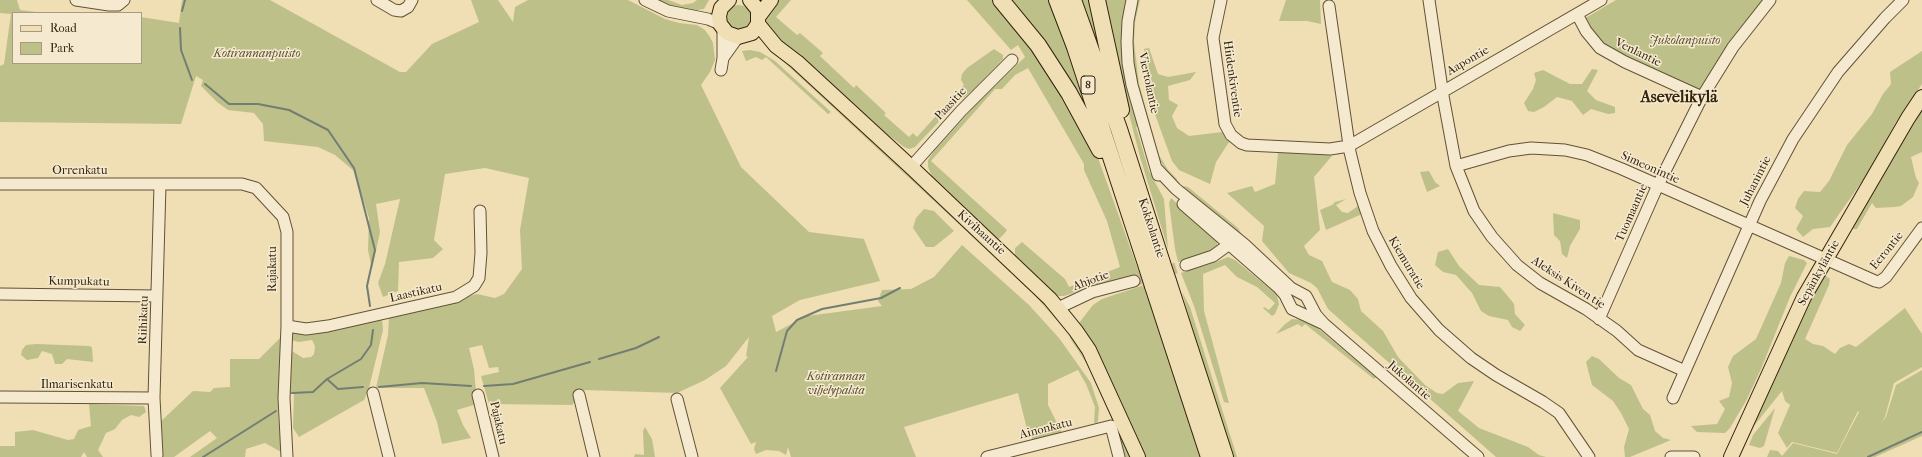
<!DOCTYPE html>
<meta charset="utf-8">
<style>
body{margin:0}
#map{position:relative;width:1922px;height:457px;overflow:hidden;background:#f0deb5;font-family:"IM FELL French Canon",serif}
canvas{display:block}
.legend{position:absolute;left:12px;top:12px;width:130px;height:52px;box-sizing:border-box;background:#f5eacf;border:1px solid #a79a81;margin:0;padding:5px 7px;list-style:none;font-size:12px;color:#33230d}
.legend li{display:flex;align-items:center;gap:8px;height:20px}
.legend b{width:20px;border:1px solid #a79a81}
</style>
<div id="map">
<canvas width="1922" height="457"></canvas>
<ul class="legend">
<li><b style="height:5px;background:#f0deb5"></b>Road</li>
<li><b style="height:11px;background:#bec08a"></b>Park</li>
</ul>
</div>
<script>
const ctx = document.querySelector('canvas').getContext('2d');
ctx.lineJoin = 'round';
function fill(path, color) { ctx.fillStyle = color; ctx.fill(path, 'evenodd'); }
const poly = rows => new Path2D(rows.map(r => 'M' + r).join(''));
function stroke(path, color, width, dash) { ctx.strokeStyle = color; ctx.lineWidth = width; ctx.lineCap = dash ? 'butt' : 'round'; ctx.setLineDash(dash || []); ctx.stroke(path); }
function label(font, color, halo, rows, align = 'center') {
  ctx.font = font + ' "IM FELL French Canon",serif'; ctx.lineWidth = 3; ctx.setLineDash([]); ctx.textBaseline = 'middle'; ctx.strokeStyle = halo; ctx.fillStyle = color; for (const [text, x, y, turn = 0] of rows) {
    ctx.save(); ctx.translate(x, y); ctx.rotate((+turn || 0) * Math.PI / 180); ctx.textAlign = isNaN(turn) ? turn : align; if (halo) ctx.strokeText(text, 0, 0); ctx.fillText(text, 0, 0); ctx.restore();
  }
}
fill(poly([
 [0,0,17,0,20,10,45,13,13,13,13,63,141,63,141,17,179,23,182,0,270,0,400,72,406,72,432,44,479,22,471,0,498,0,513,22,515,7,528,0,628,0,665,19,679,23,697,25,705,30,710,37,713,43,715,60,710,72,701,85,741,167,809,232,864,239,880,281,800,300,772,316,776,332,807,316,882,306,878,301,882,290,911,289,934,277,962,245,1029,305,1059,338,1091,383,1099,408,1098,421,1096,424,1094,422,1095,407,1086,384,1078,370,1048,384,1048,405,1062,433,1033,440,1027,429,1018,393,904,427,916,457,791,457,788,447,786,455,779,451,766,450,756,454,754,449,756,442,751,444,720,388,748,357,746,356,749,337,726,366,705,380,677,393,585,390,572,405,489,404,481,376,499,372,498,367,489,368,482,345,469,348,474,369,477,404,457,410,463,425,471,438,442,444,437,422,424,388,376,388,388,335,389,316,477,294,495,298,504,294,522,269,520,230,529,178,485,168,445,174,434,240,443,249,433,258,399,262,398,291,383,297,378,283,385,264,400,199,376,204,380,232,372,269,368,250,369,218,354,171,335,155,318,147,264,141,263,124,254,113,228,110,217,102,201,86,203,80,196,76,181,124,0,122,0,66,4,64,11,14,0,13],
 [657,0,668,0,682,5,693,3,697,0,709,0,704,9,691,11,669,6],
 [775,0,791,0,776,17,797,35,800,33,823,53,820,56,854,88,856,85,886,113,884,115,909,137,913,133,917,137,944,107,949,109,949,111,915,147,909,149,904,147,852,107,767,31,764,19],
 [967,0,996,0,1061,86,1097,155,1140,275,1114,283,1102,283,1064,296,1057,296,1015,255,1015,248,1022,242,1065,279,1069,287,1120,267,1107,221,1084,170,1084,164,1028,68,1015,75,1002,89,995,89,931,161,1007,230,1004,234,999,239,993,236,932,177,928,167,928,160,934,151,974,107,1025,57,1018,45,1011,50],
 [1006,0,1049,0,1087,104,1077,93],
 [1079,0,1090,0,1108,74],
 [1100,0,1127,0,1139,125,1136,127,1149,171,1164,199,1168,249,1140,157],
 [1137,0,1140,0,1135,22,1134,42,1139,84,1159,155,1168,170,1177,179,1176,184,1157,156,1137,84,1131,42,1132,21],
 [1286,0,1320,0,1321,24,1307,21,1279,21],
 [1616,0,1766,0,1702,92,1628,60,1602,45,1582,20],
 '727 17a12 12 0 1 1 24 0a12 12 0 1 1-24 0Z',
 [1149,48,1158,74,1168,77,1196,72,1190,80,1168,86,1169,100,1178,105,1172,116,1177,128,1189,136,1222,132,1229,142,1216,162,1210,184,1179,170,1172,161,1152,106,1144,49],
 [994,49,1003,55,1003,59,974,89,961,100,955,98,954,95,964,85,961,80,962,74,967,68],
 [750,50,760,52,775,61,831,112,828,114,766,57,762,60,756,57,746,61,742,51],
 [772,51,785,59,1032,289,1063,325,1061,325,1028,288],
 [1922,51,1922,84,1896,122,1868,173,1830,227,1813,229,1803,237,1796,229,1803,216,1795,208,1798,199,1804,191,1820,192,1829,181,1847,145,1872,114,1883,94,1891,84,1890,72],
 [1592,69,1598,70,1587,91,1596,100,1615,107,1615,113,1608,114,1591,109,1583,115,1572,101,1557,97,1544,107,1534,112,1528,111,1524,103,1533,89,1536,80,1534,73,1543,70,1570,84,1582,84],
 [1922,106,1922,152,1911,157,1916,178,1919,183,1913,197,1901,206,1894,207,1876,208,1872,203,1857,229,1853,229,1854,220],
 [1323,152,1332,156,1314,177,1320,230,1304,246,1309,255,1322,261,1332,282,1350,290,1358,299,1361,311,1383,331,1398,357,1425,385,1437,393,1443,394,1458,383,1474,381,1458,411,1479,428,1528,447,1539,455,1546,457,1496,457,1328,309,1317,288,1311,283,1289,273,1262,241,1264,226,1227,193,1252,186,1255,192,1275,184,1278,153],
 [1429,171,1435,182,1440,186,1427,192,1420,172],
 [1183,186,1188,187,1238,228,1244,238,1180,189],
 [1171,198,1217,241,1217,246,1210,251,1178,262,1175,249,1169,203],
 [1346,199,1336,205,1342,212,1348,213,1358,206,1362,214,1326,230,1320,210,1332,205,1335,202],
 [924,209,934,211,954,231,934,247,926,247,913,228,916,218],
 [1553,213,1580,220,1580,229,1570,246,1567,258,1562,254,1560,241,1554,235],
 [1448,249,1459,266,1479,285,1500,287,1511,300,1514,304,1515,314,1525,325,1520,331,1512,327,1508,320,1489,316,1481,311,1472,293,1456,275,1443,272,1435,265,1438,252],
 [1789,256,1804,260,1807,263,1790,297,1761,369,1746,401,1730,428,1725,433,1697,432,1691,426,1717,424,1725,409,1719,401,1729,397,1732,383,1728,367,1733,356,1756,339,1781,283,1785,263],
 [1228,257,1235,260,1274,292,1277,296,1279,304,1275,314,1272,316,1263,308,1264,307,1269,310,1275,303,1257,287,1237,277,1225,265,1203,274,1204,311,1229,403,1224,402,1194,306,1181,273,1216,262],
 [1825,275,1830,279,1829,285,1805,339,1813,344,1823,346,1835,354,1840,348,1849,344,1856,347,1905,308,1922,334,1922,367,1894,383,1885,417,1882,422,1886,417,1896,385,1922,370,1922,436,1875,457,1767,457,1770,450,1778,451,1782,456,1793,443,1837,454,1859,412,1858,411,1837,453,1792,442,1787,448,1778,433,1790,405,1785,401,1782,391,1753,427,1750,428,1813,293],
 [1144,285,1164,335,1203,457,1143,457,1135,432,1115,389,1079,323,1093,305,1102,299],
 [1182,292,1190,307,1237,457,1230,457,1214,408],
 [382,319,383,330,369,388,364,400,299,437,293,428,294,394,279,394,278,412,281,452,265,443,246,449,245,457,190,457,217,438,210,431,174,457,161,457,159,423,193,391,210,392,214,388,230,387,230,359,259,359,281,337,281,374,292,351,303,358,311,357,314,354,315,346,312,340,299,342,290,340,292,332],
 [1292,319,1305,320,1314,325,1376,377,1374,379,1305,324,1302,327,1298,324,1276,334,1284,325],
 [1069,331,1091,365,1133,457,1121,457,1108,403,1092,372,1070,338],
 [36,344,90,346,92,348,93,362,67,359,62,364,55,364,52,354,42,351,38,358,27,360,21,355,22,350,26,345],
 [1592,356,1599,359,1619,378,1631,385,1643,409,1650,415,1655,431,1663,438,1671,440,1630,457,1625,457,1624,447,1629,429,1621,413,1613,401,1592,385,1586,362],
 [89,404,144,406,146,412,139,417,131,415,122,420,115,429,106,433,98,450,103,457,87,457,84,452,81,457,0,457,0,446,15,446,15,432,33,430,68,440,74,439,78,430,91,426],
 [1775,408,1764,446,1760,448,1749,445,1753,435],
 [645,427,652,439,655,457,634,457,635,454,644,455,643,431]
]), '#bec08a');
stroke(poly([
 [182,11,185,0],
 [180,28,181,50,192,80],
 [205,84,229,104,258,104,289,110,328,130,354,168,375,250,367,286,370,306],
 [599,359,636,348,659,337],
 [776,371,787,331,797,320,822,309,881,298,900,288],
 [327,379,338,389,363,387],
 [484,386,513,384,590,362],
 [379,387,422,383,471,386],
 [292,393,313,392,327,379,361,359,371,345,373,330],
 [203,457,276,411],
 [1868,457,1922,432]
]), '#737e73', 2);
stroke(poly([
 [1134,281,1186,265]
]), '#cab993', 11, [11, 5.5]);
const minor = poly([
 [76,0,109,5,118,5,124,0],
 [377,0,394,10,401,11,408,7,412,0],
 [645,0,668,11,708,19,720,24],
 [1132,0,1128,21,1127,42,1128,63,1132,85,1158,175],
 [1221,0,1213,38,1225,124,1231,135,1241,143,1247,145,1330,149,1349,146,1601,0],
 [1429,0,1443,96,1456,166,1474,211,1492,237,1517,265,1540,283,1586,309,1617,331,1638,350,1685,371],
 [1329,6,1350,152,1360,193,1373,231,1391,266,1411,298,1439,330,1471,358,1496,375,1543,402,1559,413,1589,457],
 [1577,14,1586,31,1600,48,1625,62,1702,97],
 [723,58,738,37],
 [721,70,723,58,723,29],
 [1456,166,1509,151,1531,148,1565,150,1587,155,1622,169,1875,281,1879,282,1886,277,1922,228],
 [911,167,961,111,1012,60],
 [1157,169,1176,189,1244,244,1291,288,1306,296,1316,315,1324,324,1478,457],
 [0,184,242,184,256,188,283,217,287,232,287,326,284,398,287,457],
 [1183,204,1278,287,1285,295,1292,309,1322,323],
 [1186,265,1213,256,1235,240],
 [0,294,157,296],
 [1058,308,1092,292,1134,281],
 [1599,319,1658,185,1702,97,1733,47,1770,0],
 [287,326,306,329,328,326,456,297,474,286,479,278,481,253,480,211],
 [373,393,389,457],
 [478,395,493,457],
 [579,395,594,457],
 [0,397,154,398],
 [1673,398,1760,201,1793,139,1838,72,1885,18,1903,0],
 [677,399,692,457],
 [157,455,154,398,160,185],
 [987,457,1111,426,1119,457],
 [1671,457,1694,457]
]);
const major = poly([
 [729,0,721,8,719,16,720,24,727,33,738,37,752,33,758,24,758,10,750,0],
 [759,16,771,0],
 [758,24,776,46,797,62,911,167,1050,299,1076,331,1089,350,1138,457],
 [1731,457,1804,297,1908,118,1922,97]
]);
const highway = poly([
 [1001,0,1038,45,1069,93,1100,150],
 [1057,0,1075,47,1147,267],
 [1073,0,1119,129,1162,263],
 [1097,0,1121,110],
 [1168,281,1225,457],
 [1153,286,1209,457]
]);
stroke(minor, '#625237', 13);
stroke(major, '#33230d', 16);
stroke(highway, '#33230d', 18);
stroke(minor, '#f5eacf', 11);
stroke(major, '#f0deb5', 14);
stroke(highway, '#f0deb5', 16);
const highwayBridge = poly([
 [1162,263,1168,281],
 [1147,267,1153,286]
]);
stroke(highwayBridge, '#33230d', 18, []);
stroke(highwayBridge, '#f0deb5', 16);
for (const [x, y, w] of [
 [1088,85,14]
]) { const box = new Path2D(); box.roundRect(x - w / 2, y - 9, w, 18, 3); ctx.fillStyle = '#f5eacf'; ctx.fill(box); stroke(box, '#33230d', 1); }
label('bold 11px', '#33230d', null, [
 ["8",1088,85]
]);
label('italic 12px', '#564a2c', '#f5eacf', [
 ["Jukolanpuisto",1685,41],
 ["Kotirannanpuisto",257,54],
 ["Kotirannan",836,377],
 ["viljelypalsta",836,391]
]);
label('12px', '#33230d', '#f5eacf', [
 ["Venlantie",1638,53,26],
 ["Aapontie",1468,61,-30],
 ["Hiidenkiventie",1232,79,82],
 ["Viertolantie",1148,83,78],
 ["Paasitie",951,104,-47],
 ["Simeonintie",1650,168,24],
 ["Orrenkatu",80,171],
 ["Juhanintie",1756,181,-63],
 ["Tuomaantie",1632,213,-66],
 ["Kokkolantie",1151,228,72],
 ["Kivihaantie",981,233,42],
 ["Eerontie",1887,251,-51],
 ["Kiemuratie",1406,263,59],
 ["Rajakatu",273,269,-90],
 ["Sepänkyläntie",1819,273,-61],
 ["Ahjotie",1091,281,-20],
 ["Kumpukatu",79,282,1],
 ["Aleksis Kiven tie",1568,283,33],
 ["Laastikatu",416,293,-13],
 ["Riihikatu",144,320,-88],
 ["Jukolantie",1409,381,41],
 ["Ilmarisenkatu",77,385],
 ["Pajakatu",498,423,77],
 ["Ainonkatu",1046,429,-14]
]);
label('bold 16px', '#33230d', '#f5eacf', [
 ["Asevelikylä",1679,98]
]);
</script>
